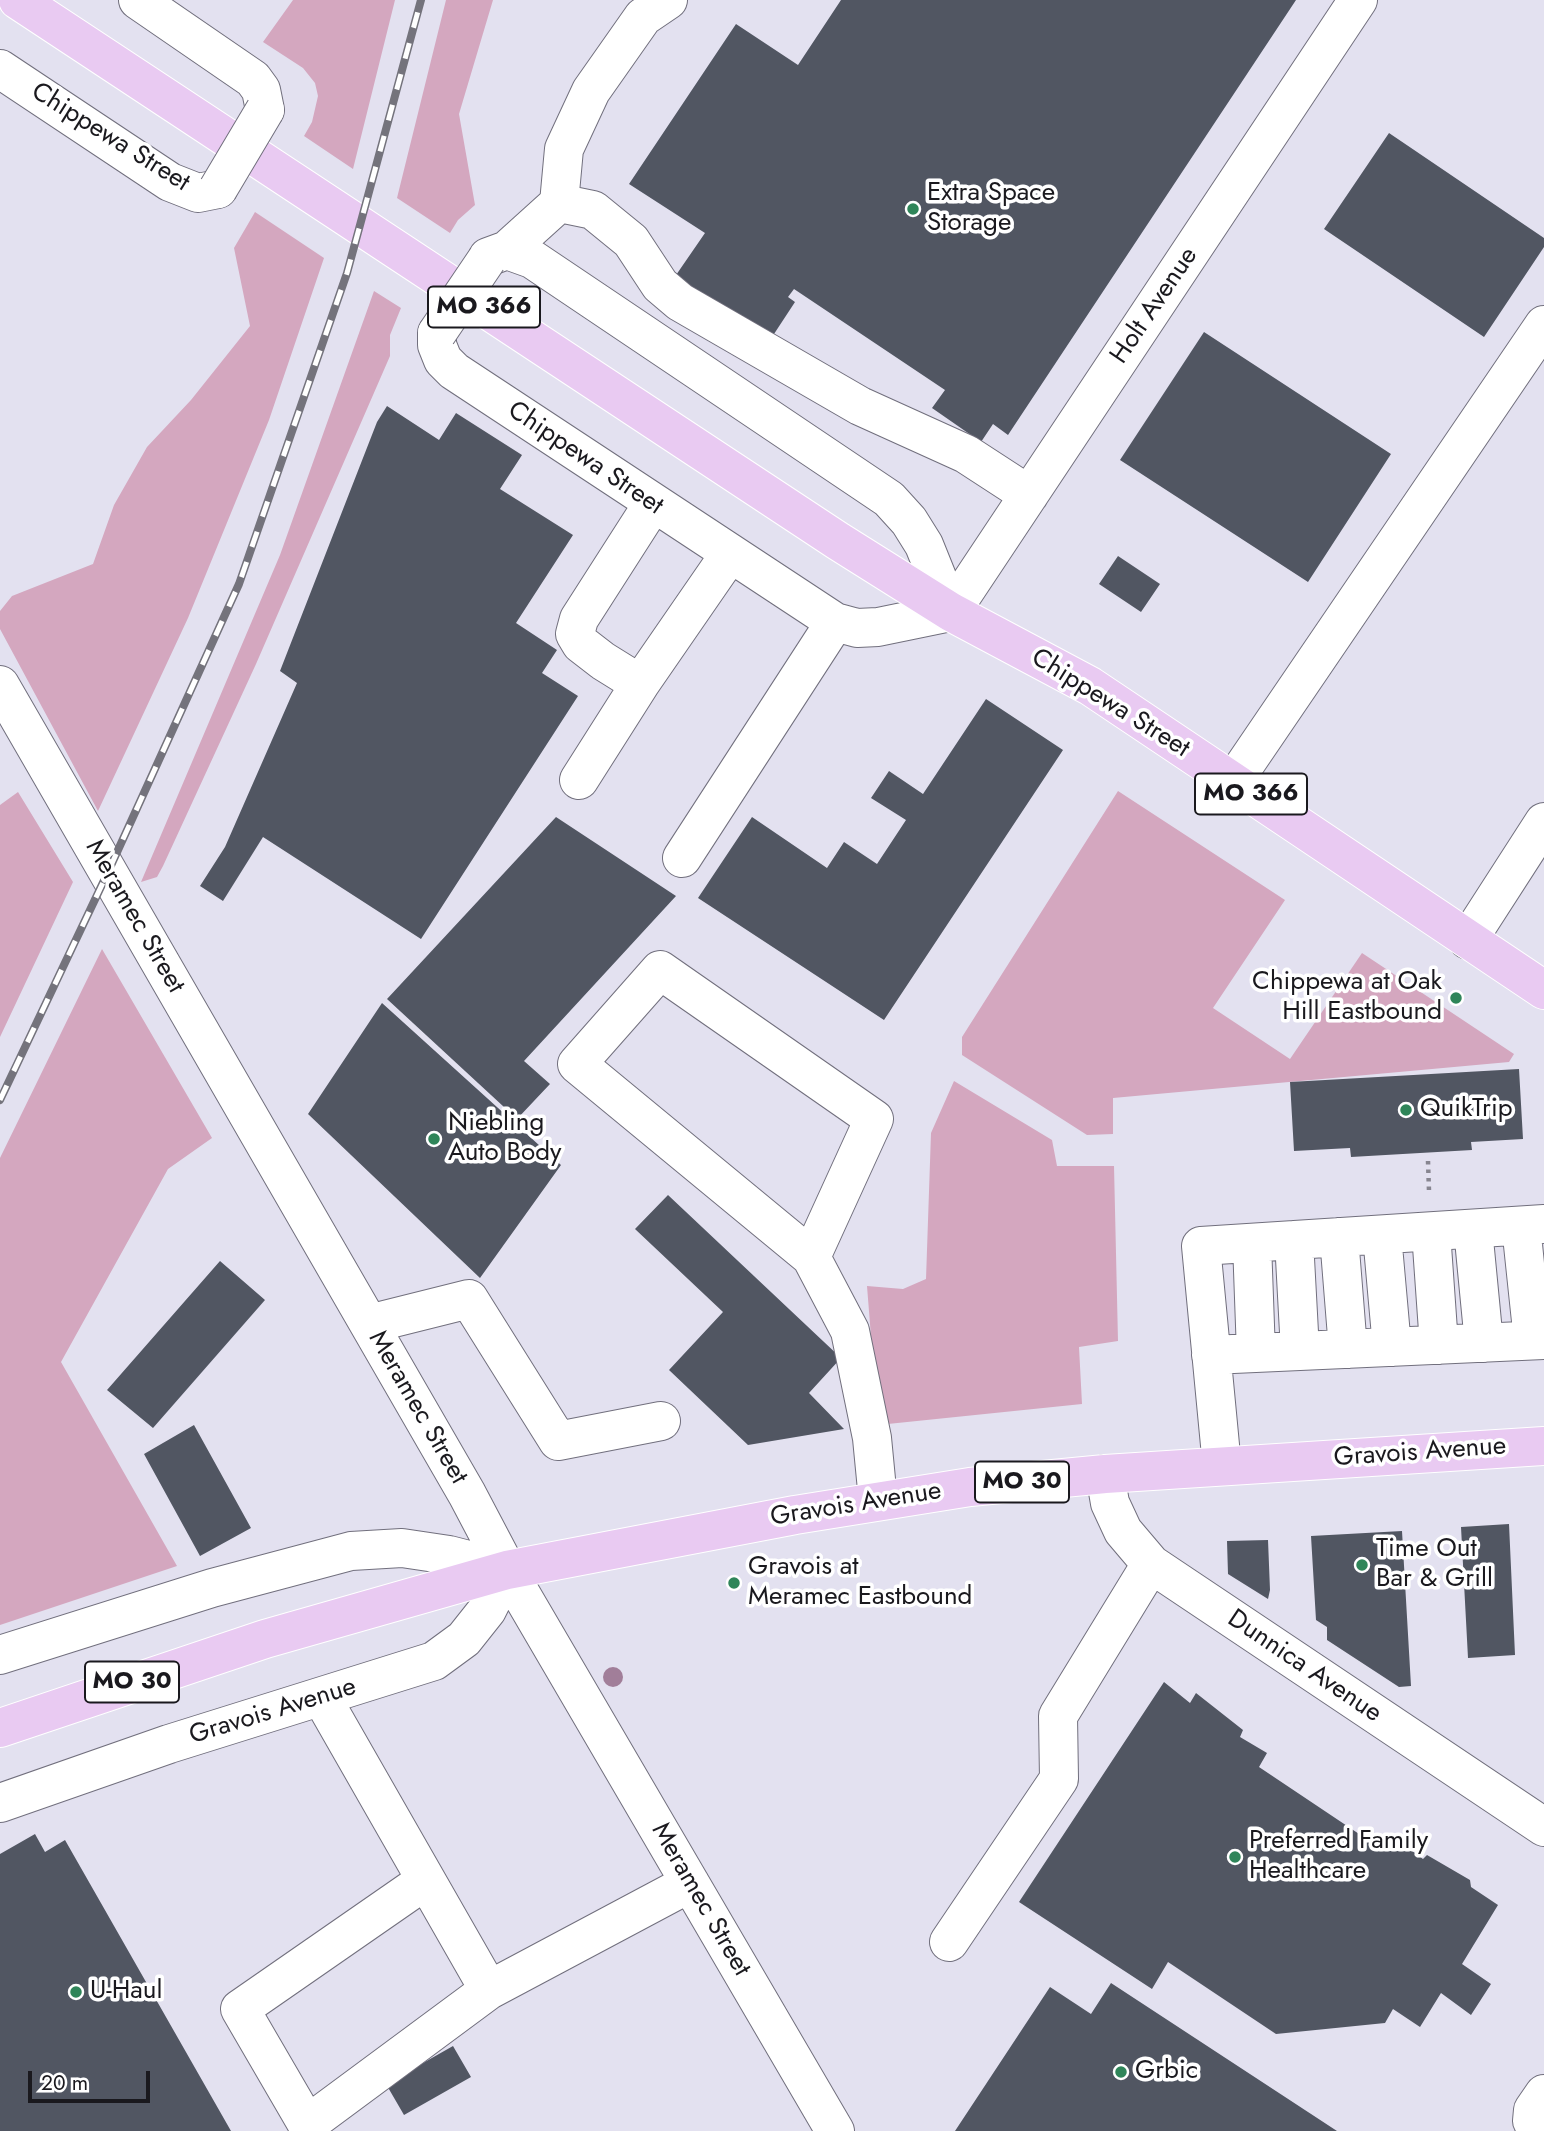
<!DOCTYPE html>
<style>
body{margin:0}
#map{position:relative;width:1544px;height:2131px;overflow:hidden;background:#e3e1f0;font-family:Jost,sans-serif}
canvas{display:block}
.scale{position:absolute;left:28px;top:2071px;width:122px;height:32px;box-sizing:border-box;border:4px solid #1a191e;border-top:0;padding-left:9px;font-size:21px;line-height:24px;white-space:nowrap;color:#1a191e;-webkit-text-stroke:5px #fff;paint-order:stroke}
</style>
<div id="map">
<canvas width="1544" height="2131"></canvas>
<div class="scale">20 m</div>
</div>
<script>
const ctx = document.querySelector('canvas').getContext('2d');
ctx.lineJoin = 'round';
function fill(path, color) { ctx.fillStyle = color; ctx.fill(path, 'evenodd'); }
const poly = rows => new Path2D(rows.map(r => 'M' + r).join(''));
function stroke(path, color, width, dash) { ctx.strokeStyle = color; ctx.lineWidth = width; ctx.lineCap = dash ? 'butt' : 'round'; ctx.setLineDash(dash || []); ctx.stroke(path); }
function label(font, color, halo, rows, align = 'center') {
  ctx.font = font + ' Jost,sans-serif'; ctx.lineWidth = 7; ctx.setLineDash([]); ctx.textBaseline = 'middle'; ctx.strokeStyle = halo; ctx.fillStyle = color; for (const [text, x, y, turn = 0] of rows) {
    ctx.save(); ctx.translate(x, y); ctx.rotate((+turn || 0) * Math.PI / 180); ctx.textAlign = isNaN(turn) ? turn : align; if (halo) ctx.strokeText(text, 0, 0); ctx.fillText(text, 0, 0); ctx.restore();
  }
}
fill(poly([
 [293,0,395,0,353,169,304,136,312,122,318,96,315,83,303,68,263,42],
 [446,0,493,0,459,114,475,205,458,220,450,233,397,198],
 [255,212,324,258,269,420,188,618,98,811,0,629,0,611,12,596,93,564,114,505,147,447,191,400,250,326,234,248],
 [374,291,401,308,390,335,390,356,256,664,163,866,157,877,141,882,280,555],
 [1118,791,1285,900,1213,1008,1290,1059,1362,953,1514,1054,1509,1062,1113,1098,1113,1134,1087,1135,962,1055,962,1037],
 [18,792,73,882,0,1037,0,805],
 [102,949,212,1138,168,1169,61,1362,177,1566,0,1625,0,1158],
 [954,1081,1052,1140,1057,1166,1114,1166,1118,1341,1079,1347,1082,1404,878,1425,867,1286,903,1289,926,1279,931,1133]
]), '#d4a7bf');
fill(poly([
 [841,0,1296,0,1008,435,993,424,981,442,932,408,945,390,794,289,788,297,795,302,774,334,674,278,705,233,629,184,736,24,798,65],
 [1389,133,1544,238,1544,247,1484,337,1324,229],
 [1204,332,1391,454,1308,582,1120,460],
 [387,406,439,440,456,413,522,455,500,489,573,535,516,623,557,650,542,673,578,696,421,939,263,837,223,901,200,886,225,847,297,683,280,671,377,422],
 [1118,556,1160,584,1141,612,1099,584],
 [986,699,1063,750,884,1020,698,898,752,817,827,868,844,842,877,864,906,820,871,798,889,771,923,794],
 [556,817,676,896,524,1061,550,1084,517,1119,387,999],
 [382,1003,561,1165,480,1278,308,1114],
 [1519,1069,1523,1139,1471,1142,1472,1150,1351,1157,1350,1148,1294,1151,1290,1082],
 [668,1195,841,1358,809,1393,844,1429,748,1445,669,1370,723,1312,635,1229],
 [220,1261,265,1300,153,1428,107,1390],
 [194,1425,251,1528,200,1556,144,1454],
 [1509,1524,1515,1655,1468,1658,1461,1527],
 [1402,1531,1411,1686,1399,1687,1327,1640,1327,1627,1316,1620,1311,1536],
 [1268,1540,1270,1590,1268,1599,1228,1574,1227,1541],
 [1164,1682,1190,1703,1196,1693,1243,1730,1240,1737,1267,1753,1259,1767,1383,1850,1392,1836,1423,1859,1427,1855,1470,1880,1471,1887,1498,1905,1462,1964,1491,1984,1471,2015,1441,1993,1420,2027,1393,2009,1385,2023,1276,2034,1168,1962,1152,1989,1019,1902],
 [35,1834,45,1852,65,1840,231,2131,0,2131,0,1854],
 [1111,1983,1337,2131,955,2131,1050,1987,1091,2014],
 [453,2046,471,2077,404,2115,386,2084]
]), '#515662');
const minor = poly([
 [138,0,253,79,261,90,265,110],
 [0,69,170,182,198,193,218,189],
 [559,203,564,149,591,91,643,17,668,0],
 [507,250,559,203,593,210,631,241,660,285,680,302,860,406,966,454,1029,495],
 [488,257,507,250,532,259,889,499,909,521,924,545,951,612],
 [437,333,437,345,443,360,454,371,835,622,857,628,878,627,951,612],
 [652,505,579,619,575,634,581,644,603,661,640,684,729,555],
 [951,612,1358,0],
 [0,685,467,1494,507,1570,835,2131],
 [579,780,640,684],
 [1233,782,1544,325],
 [682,858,835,622],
 [1468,940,1544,822],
 [1521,1226,1533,1340],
 [1473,1229,1484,1343],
 [1431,1232,1439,1345],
 [1382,1235,1392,1347],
 [1339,1237,1348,1349],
 [1294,1240,1300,1351],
 [1252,1243,1256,1353],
 [811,1257,874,1119,660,970,577,1064,811,1257,850,1331,872,1438,878,1500],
 [369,1324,469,1299,558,1441,661,1421],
 [1211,1355,1544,1340],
 [1222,1466,1201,1246,1544,1224],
 [1105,1474,1110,1503,1123,1531,1151,1564,1544,1827],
 [0,1655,212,1588,351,1551,402,1548,449,1555,507,1570],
 [322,1698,489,1990,690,1883],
 [0,1803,169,1744,434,1661,464,1639,487,1610,507,1570],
 [949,1942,1059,1779,1058,1716,1151,1564],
 [308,2124,489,1990],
 [311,2131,240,2009,426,1880],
 [1539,2131,1532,2121,1533,2110,1544,2094]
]);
const major = poly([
 [18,0,838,541,951,612,1090,686,1544,990],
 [0,1728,265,1639,507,1570,795,1515,970,1487,1105,1474,1544,1446]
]);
stroke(minor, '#716f7d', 40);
stroke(major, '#fff', 40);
stroke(poly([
 [1428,1161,1429,1191]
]), '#878590', 4.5, [3.5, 5]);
stroke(minor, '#fff', 38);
stroke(major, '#e9caf2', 38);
const rail = poly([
 [0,1100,108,872,239,584,347,273,421,0]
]);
stroke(rail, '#74737c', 8);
stroke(rail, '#fff', 5, [16]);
const minorBridge = poly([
 [218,189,265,110],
 [437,333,487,259]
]);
stroke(minorBridge, '#716f7d', 40, []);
stroke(minorBridge, '#fff', 38);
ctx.fillStyle = '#a17e99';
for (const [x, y] of [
 [613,1677]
]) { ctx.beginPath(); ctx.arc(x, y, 10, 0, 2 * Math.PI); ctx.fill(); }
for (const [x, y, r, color] of [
 [913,209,7,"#2f8559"],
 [1456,998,7,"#2f8559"],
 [1406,1110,7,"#2f8559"],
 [434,1139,7,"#2f8559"],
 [1362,1565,7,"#2f8559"],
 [734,1583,7,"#2f8559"],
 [1235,1857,7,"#2f8559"],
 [76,1992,7,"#2f8559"],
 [1121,2072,7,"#2f8559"]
]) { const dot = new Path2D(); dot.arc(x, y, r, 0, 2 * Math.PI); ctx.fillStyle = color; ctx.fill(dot); stroke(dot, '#fff', 2.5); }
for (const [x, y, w] of [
 [484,307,112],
 [1251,794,112],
 [1022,1482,94],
 [132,1682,94]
]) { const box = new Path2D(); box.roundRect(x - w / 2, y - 20.5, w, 41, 5); ctx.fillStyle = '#fff'; ctx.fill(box); stroke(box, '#1a191e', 2); }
label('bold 24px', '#1a191e', null, [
 ["MO 366",484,307],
 ["MO 366",1251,794],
 ["MO 30",1022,1482],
 ["MO 30",132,1682]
]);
label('26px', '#1a191e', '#fff', [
 ["Chippewa Street",110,138,32],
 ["Holt Avenue",1155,306,-56],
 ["Chippewa Street",585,459,34],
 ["Chippewa Street",1110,704,32],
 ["Meramec Street",134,917,60],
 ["Meramec Street",417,1408,60],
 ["Gravois Avenue",1420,1453,-4],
 ["Gravois Avenue",856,1505,-9],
 ["Dunnica Avenue",1304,1667,34],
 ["Gravois Avenue",273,1712,-17],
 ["Meramec Street",700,1900,60]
]);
label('26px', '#1a191e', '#fff', [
 ["Extra Space",927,194],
 ["Storage",927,224],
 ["Chippewa at Oak",1442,983,"right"],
 ["Hill Eastbound",1442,1013,"right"],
 ["QuikTrip",1420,1110],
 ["Niebling",448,1124],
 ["Auto Body",448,1154],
 ["Time Out",1376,1550],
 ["Bar & Grill",1376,1580],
 ["Gravois at",748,1568],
 ["Meramec Eastbound",748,1598],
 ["Preferred Family",1249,1842],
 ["Healthcare",1249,1872],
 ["U-Haul",90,1992],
 ["Grbic",1135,2072]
], 'left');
</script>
